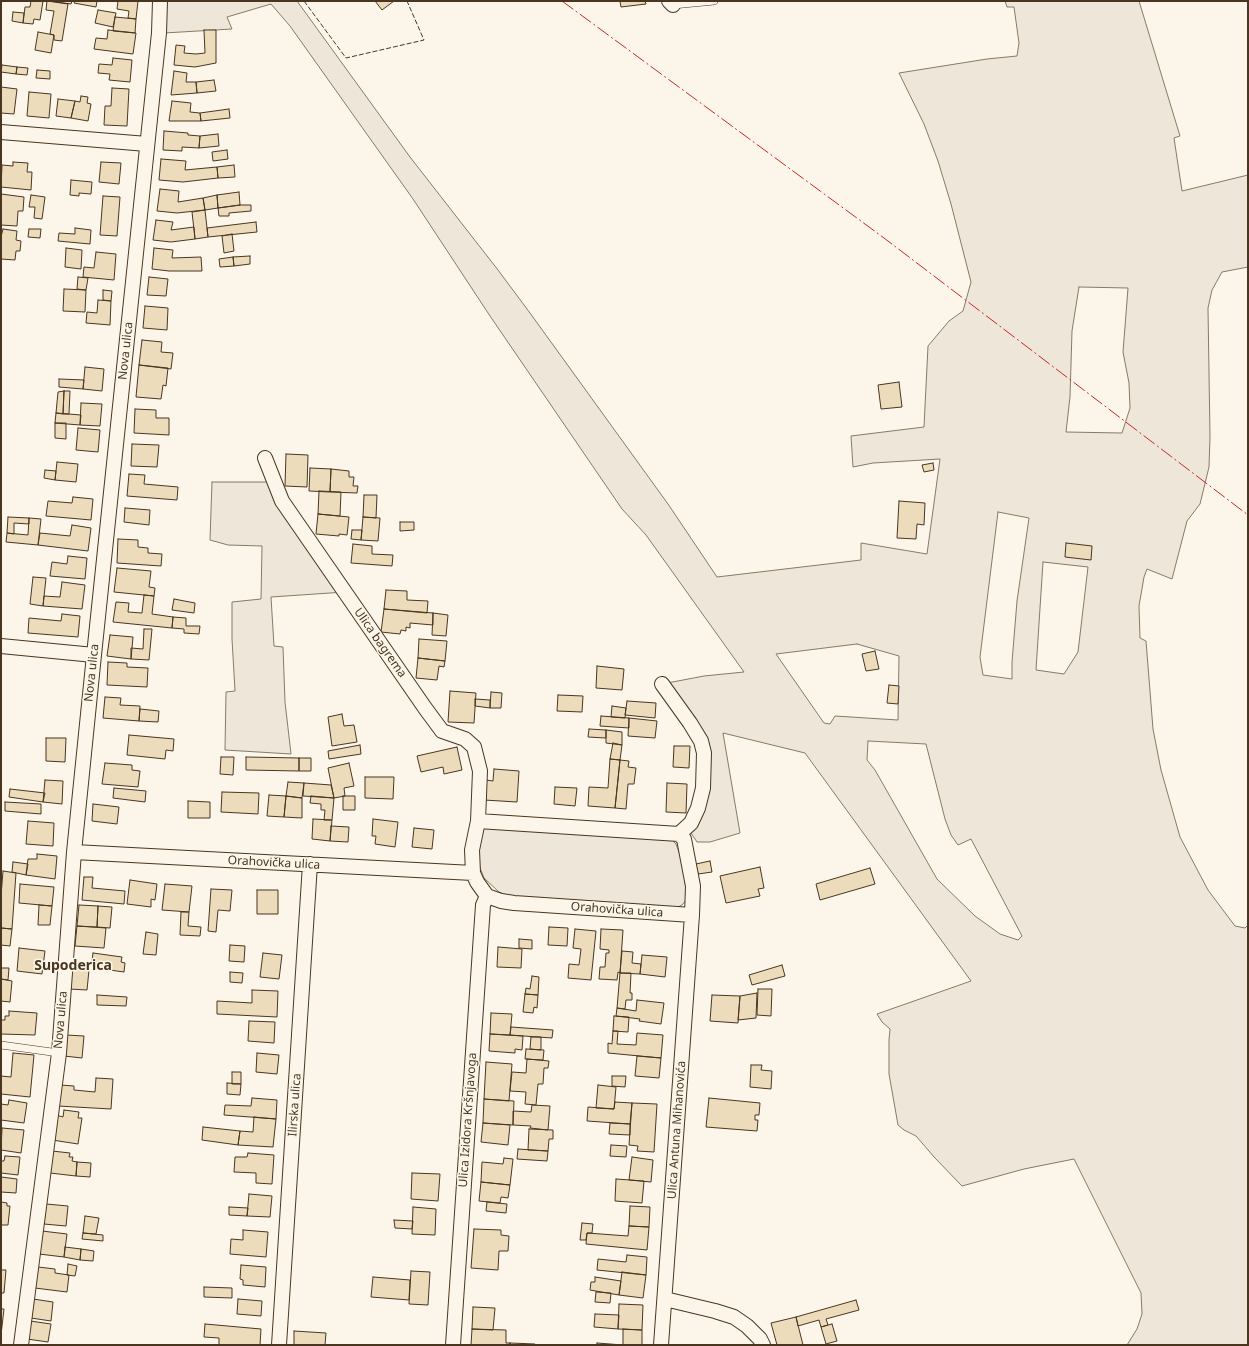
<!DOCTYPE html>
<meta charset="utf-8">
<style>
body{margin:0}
#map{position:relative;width:1249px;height:1346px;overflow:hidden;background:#fbf6e9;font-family:"Noto Sans",sans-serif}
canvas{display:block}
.frame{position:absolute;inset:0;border:2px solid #4a3520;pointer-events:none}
</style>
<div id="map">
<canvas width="1249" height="1346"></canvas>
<div class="frame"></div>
</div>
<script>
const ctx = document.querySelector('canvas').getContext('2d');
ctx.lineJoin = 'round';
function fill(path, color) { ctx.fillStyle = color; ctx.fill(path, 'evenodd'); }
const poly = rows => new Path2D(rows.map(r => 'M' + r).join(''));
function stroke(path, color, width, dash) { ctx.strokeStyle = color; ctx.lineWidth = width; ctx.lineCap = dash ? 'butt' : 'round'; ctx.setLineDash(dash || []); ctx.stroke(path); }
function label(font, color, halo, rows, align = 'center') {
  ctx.font = font + ' "Noto Sans",sans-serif'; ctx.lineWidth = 3; ctx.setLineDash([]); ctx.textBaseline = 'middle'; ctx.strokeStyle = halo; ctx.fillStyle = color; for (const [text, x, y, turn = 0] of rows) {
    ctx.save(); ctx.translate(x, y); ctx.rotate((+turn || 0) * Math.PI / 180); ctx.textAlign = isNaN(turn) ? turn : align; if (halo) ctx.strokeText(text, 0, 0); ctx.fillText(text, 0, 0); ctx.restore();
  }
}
const green = poly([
 [167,1,297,1,410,157,498,270,530,313,668,504,717,577,861,560,861,543,927,554,940,459,873,463,853,467,851,436,924,427,928,346,949,321,963,311,971,282,951,204,938,161,924,124,899,73,987,59,1017,56,1019,43,1014,7,1007,7,1005,1,1139,1,1180,136,1174,138,1182,191,1248,175,1248,267,1222,272,1212,290,1208,308,1210,437,1209,467,1200,504,1187,521,1172,579,1147,569,1144,577,1139,606,1140,638,1146,641,1153,729,1161,770,1180,837,1208,890,1235,926,1245,928,1248,925,1248,1345,1127,1345,1137,1329,1142,1314,1141,1293,1074,1159,1024,1169,962,1186,935,1158,916,1136,904,1130,898,1125,889,1074,889,1040,890,1029,882,1022,877,1014,971,981,805,753,723,733,740,833,710,842,697,842,691,833,691,823,704,753,662,684,704,676,744,672,646,535,622,509,490,316,413,199,290,26,271,4,227,17,232,29,164,33,167,1],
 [1079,287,1128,288,1123,352,1129,383,1130,408,1122,433,1066,432,1070,397,1072,331,1079,287],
 [998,512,1029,518,1017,601,1012,662,1012,679,983,675,980,657,998,512],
 [1043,562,1088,567,1078,652,1064,674,1036,670,1043,562],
 [857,644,899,656,898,720,835,716,830,724,824,723,776,654,857,644],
 [868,741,926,744,945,819,951,835,958,845,971,839,1022,936,1018,940,1000,934,975,916,937,879,875,770,867,760,868,741],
 [212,482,275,482,345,592,271,597,274,646,283,647,285,702,291,754,225,750,226,692,235,691,232,639,232,602,261,599,262,546,228,545,210,540,212,482],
 [484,828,670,838,676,844,683,863,687,899,682,905,674,909,511,897,499,892,484,878,480,868,478,857,477,845,484,828]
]);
fill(green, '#ede6d9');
stroke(green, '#887966', 1);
const building = poly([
 [31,1,43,1,40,20,34,19,33,24,23,23,25,7,30,7,31,1],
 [47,1,68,4,62,41,54,40,54,35,50,34,54,11,46,10,47,1],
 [50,1,72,1,71,4,50,1],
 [75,1,97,1,96,7,74,3,75,1],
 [118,1,138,1,136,19,128,18,129,11,117,9,118,1],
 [375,1,394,1,382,10,375,1],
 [620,1,645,1,646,4,621,7,620,1],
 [98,10,116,13,113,27,95,23,98,10],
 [13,12,24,13,23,23,12,21,13,12],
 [115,17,136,19,135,33,113,31,115,17],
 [108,30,136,33,133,54,94,49,96,38,107,39,108,30],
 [204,30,216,30,216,63,195,67,174,65,176,45,185,46,184,53,196,54,205,53,204,30],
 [38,32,54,35,51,53,35,50,38,32],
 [113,58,132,60,130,82,109,80,110,74,98,73,99,64,112,65,113,58],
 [2,65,17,67,16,74,1,72,2,65],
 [17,67,28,68,27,75,16,74,17,67],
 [37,70,50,71,50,79,36,78,37,70],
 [174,71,187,73,186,82,196,82,197,93,171,95,174,71],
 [214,80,216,91,197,93,196,82,214,80],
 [1,87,17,89,14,114,1,113,1,87],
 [112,88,129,89,127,126,104,125,105,106,111,106,112,88],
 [29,92,51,94,49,118,27,116,29,92],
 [81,96,88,97,87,103,91,104,88,121,71,118,75,101,80,102,81,96],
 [58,99,75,101,71,118,56,116,58,99],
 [172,101,191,103,190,112,200,113,201,121,169,121,172,101],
 [229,109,230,118,201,121,200,113,229,109],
 [164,131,188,133,188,135,200,136,199,148,182,147,182,151,163,150,164,131],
 [218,134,219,146,199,148,200,136,218,134],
 [227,150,228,159,213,161,212,152,227,150],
 [161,159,186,161,185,170,217,167,218,178,183,182,159,180,161,159],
 [13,162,28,163,27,172,32,172,31,190,1,187,2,165,13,166,13,162],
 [101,162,121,163,119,184,99,182,101,162],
 [234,165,235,177,218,178,217,167,234,165],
 [71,180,92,182,91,194,79,193,79,196,70,195,71,180],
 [160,189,179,191,178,202,203,198,205,210,177,213,157,211,160,189],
 [239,192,240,205,218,208,217,195,239,192],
 [1,194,24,197,23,211,18,211,17,226,1,225,1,194],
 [31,195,45,197,42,219,34,218,35,207,29,207,31,195],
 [217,195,218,208,205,210,203,198,217,195],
 [103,196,120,197,117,236,100,235,103,196],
 [240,205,251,205,251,211,229,213,229,216,219,216,218,208,240,205],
 [205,210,208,237,195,239,192,212,205,210],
 [156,220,173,222,171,230,194,227,195,239,171,242,153,240,156,220],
 [256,222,257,232,208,237,207,228,256,222],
 [75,228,91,230,90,244,58,241,59,233,75,234,75,228],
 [3,229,17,231,16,240,21,241,20,251,16,251,15,260,1,259,1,237,3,229],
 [29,229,41,229,40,238,28,237,29,229],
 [232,234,234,251,224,253,222,236,232,234],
 [66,248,82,250,81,269,65,267,66,248],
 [154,248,173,250,172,258,201,257,202,271,169,271,152,269,154,248],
 [96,252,116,254,114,280,83,277,84,267,94,268,96,252],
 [250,256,250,264,234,266,233,257,250,256],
 [233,257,234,266,220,267,219,259,233,257],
 [78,277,88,278,86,290,77,289,78,277],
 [149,277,168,279,166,296,147,295,149,277],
 [64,289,86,290,85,312,63,311,64,289],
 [103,290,112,291,111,301,103,300,103,290],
 [98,300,111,301,110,325,86,323,87,312,97,313,98,300],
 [145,306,168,308,167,330,143,328,145,306],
 [142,340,162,342,161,352,173,353,171,369,139,365,142,340],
 [139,365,168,368,166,386,163,385,161,399,136,397,139,365],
 [85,367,104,369,102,391,83,389,85,367],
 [59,379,84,380,83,389,59,387,59,379],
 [899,382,902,407,881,409,878,385,899,382],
 [64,391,70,391,69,414,63,414,64,391],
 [64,391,63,414,56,413,58,392,64,391],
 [81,403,102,404,100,426,80,425,81,403],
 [135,409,156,410,156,418,169,418,169,435,134,433,135,409],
 [56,413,81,415,80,425,55,423,56,413],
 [55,423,66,423,66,439,55,438,55,423],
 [78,428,100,430,98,452,76,450,78,428],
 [132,444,159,445,157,467,131,466,132,444],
 [286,454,308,455,307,487,285,486,286,454],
 [57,462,78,464,76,482,55,480,57,462],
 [933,463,934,470,924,472,922,465,933,463],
 [310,468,331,469,330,492,309,491,310,468],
 [331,469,349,471,349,477,354,477,353,486,358,486,357,493,330,492,331,469],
 [45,470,56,471,55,480,44,478,45,470],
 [129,474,145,475,144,484,178,487,177,500,127,496,129,474],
 [319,491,341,492,340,516,318,514,319,491],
 [364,495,377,495,376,518,363,517,364,495],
 [73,497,93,499,91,520,46,516,48,501,72,503,73,497],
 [899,501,925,503,924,525,917,524,916,539,897,538,899,501],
 [125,508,150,510,149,525,124,522,125,508],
 [318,514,349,517,347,535,339,534,339,536,316,534,318,514],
 [8,517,29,518,29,524,14,523,14,534,7,533,8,517],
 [363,517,380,518,378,541,361,540,363,517],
 [29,518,41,519,38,545,6,542,7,533,28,535,29,518],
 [400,522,414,522,414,530,400,531,400,522],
 [72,525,91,528,88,551,38,545,40,533,70,536,72,525],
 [352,530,362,530,361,540,351,539,352,530],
 [118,539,138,540,138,547,148,548,148,553,162,554,161,566,117,563,118,539],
 [1066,543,1092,546,1091,560,1065,557,1066,543],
 [353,544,372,546,372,554,393,555,392,566,351,563,353,544],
 [68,556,87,558,85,579,50,576,52,562,67,564,68,556],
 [117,568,151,571,149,587,155,588,154,596,114,592,117,568],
 [33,577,46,578,43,606,30,604,33,577],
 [62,582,85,585,82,609,43,606,44,596,60,597,62,582],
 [386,590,407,591,407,600,428,601,427,613,384,609,386,590],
 [144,595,154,596,152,614,173,617,172,628,113,622,116,602,129,603,128,612,142,613,144,595],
 [174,599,195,603,194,613,172,610,174,599],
 [384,609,433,613,433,625,410,623,410,628,406,627,406,631,401,630,400,634,381,632,384,609],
 [433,613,448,615,446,636,432,635,433,613],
 [62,614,80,616,78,637,28,633,29,618,61,621,62,614],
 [173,617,186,618,186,626,200,626,199,634,184,633,184,629,172,628,173,617],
 [144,629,152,629,149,660,131,659,131,648,143,649,144,629],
 [110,635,133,637,131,659,107,656,110,635],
 [419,639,447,641,445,661,418,658,419,639],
 [875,651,879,669,866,671,862,654,875,651],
 [418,658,445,661,444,667,439,666,437,680,416,678,418,658],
 [108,662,127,663,127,667,148,668,147,687,107,685,108,662],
 [597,666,624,669,622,690,596,688,597,666],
 [889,685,899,686,898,704,887,703,889,685],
 [450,691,476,693,474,723,448,722,450,691],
 [491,692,502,693,501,708,490,708,491,692],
 [558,695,583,696,582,712,557,711,558,695],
 [105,697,121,698,120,705,140,706,139,721,103,718,105,697],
 [475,699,490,700,490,708,475,706,475,699],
 [627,701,656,703,655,718,625,715,627,701],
 [612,706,626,708,625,718,611,717,612,706],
 [140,709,159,711,158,722,139,721,140,709],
 [342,714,344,726,354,725,357,742,332,746,328,717,342,714],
 [601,716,629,718,629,728,600,726,601,716],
 [629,718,657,721,655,738,628,736,629,718],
 [589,729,606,730,606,738,588,737,589,729],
 [606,730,622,732,622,745,606,743,606,730],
 [129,735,174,739,173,751,166,750,165,759,127,755,129,735],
 [46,738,66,738,65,762,46,761,46,738],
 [613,743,622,745,620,760,610,759,613,743],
 [360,745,361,754,329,759,328,751,360,745],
 [674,746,690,746,689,768,673,767,674,746],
 [457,747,462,770,444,774,443,767,421,772,417,756,457,747],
 [221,757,234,757,233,775,220,774,221,757],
 [246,757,299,758,299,771,246,770,246,757],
 [299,758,311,758,311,771,299,771,299,758],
 [610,759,620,760,615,808,588,806,589,787,608,788,610,759],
 [620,760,629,761,628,767,636,768,634,784,628,784,626,809,615,808,620,760],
 [105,763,132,765,132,770,140,771,138,787,102,784,105,763],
 [349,763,354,786,344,788,345,796,334,798,328,768,349,763],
 [494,769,519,771,517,802,484,800,486,780,493,781,494,769],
 [365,777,394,777,393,799,365,798,365,777],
 [45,780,63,781,62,804,43,802,45,780],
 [288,782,304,783,302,798,286,796,288,782],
 [304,783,331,785,334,798,303,796,304,783],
 [667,783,687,784,686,813,666,812,667,783],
 [555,787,577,788,575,806,554,804,555,787],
 [114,788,146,791,145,802,113,798,114,788],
 [10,789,45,793,43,802,9,797,10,789],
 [222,792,259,793,258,814,221,812,222,792],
 [269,795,286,796,284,817,267,816,269,795],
 [286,796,302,798,302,818,284,817,286,796],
 [311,796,334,798,332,820,324,820,325,810,321,810,321,804,310,803,311,796],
 [343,796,355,796,355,810,343,810,343,796],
 [188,801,210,802,210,818,188,818,188,801],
 [5,802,41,804,41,814,5,811,5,802],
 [93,804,119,807,117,824,92,821,93,804],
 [313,819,332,820,330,841,312,839,313,819],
 [373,819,398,822,395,847,375,844,376,836,372,836,373,819],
 [28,821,54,823,53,846,26,844,28,821],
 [331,826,349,827,348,842,330,841,331,826],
 [414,828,434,830,432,849,412,847,414,828],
 [37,854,57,856,55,879,26,875,28,859,37,859,37,854],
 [710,861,712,872,698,874,696,864,710,861],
 [13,862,28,864,26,875,12,872,13,862],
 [760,867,764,888,758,889,760,896,726,903,720,876,760,867],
 [870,868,875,884,820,900,816,884,870,868],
 [3,871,16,873,12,929,1,928,1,896,3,871],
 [84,877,93,877,92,888,125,891,124,904,82,900,84,877],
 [130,880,157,884,155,900,151,899,151,907,127,904,130,880],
 [20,884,54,887,52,906,19,903,20,884],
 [165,884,192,886,189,912,162,910,165,884],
 [211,889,232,890,230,911,218,910,216,932,208,931,211,889],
 [257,890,278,890,278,914,257,914,257,890],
 [39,905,52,906,50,925,38,925,39,905],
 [79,905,98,906,97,927,77,926,79,905],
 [98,906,112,907,110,928,97,927,98,906],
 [181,912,189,912,188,926,201,927,200,936,180,935,181,912],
 [77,926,106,928,104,948,75,946,77,926],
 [549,927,568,928,567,946,548,945,549,927],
 [1,928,12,929,10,946,1,945,1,928],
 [575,929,596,931,591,980,568,978,569,964,579,965,581,949,573,948,575,929],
 [601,929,623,930,620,973,618,972,617,980,599,979,600,967,605,967,606,953,609,953,609,950,600,949,601,929],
 [146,932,158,934,156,955,143,954,146,932],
 [519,939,532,940,532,949,519,948,519,939],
 [230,945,245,946,244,962,229,961,230,945],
 [498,947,522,949,521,968,497,967,498,947],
 [19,948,45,951,42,974,17,971,19,948],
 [622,951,633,952,632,963,641,964,640,974,620,973,622,951],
 [93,953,122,957,121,962,125,963,124,972,95,968,96,961,92,961,93,953],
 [263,953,282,955,279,979,260,977,263,953],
 [642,955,667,957,665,977,640,974,642,955],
 [782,965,785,976,752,985,749,975,782,965],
 [1,968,9,968,8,980,1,979,1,968],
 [71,969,89,970,87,990,69,989,71,969],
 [230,972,243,973,242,983,230,982,230,972],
 [620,973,631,973,630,993,632,993,632,1000,626,1000,625,1009,617,1008,620,973],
 [532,976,539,977,538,995,525,994,526,988,530,989,532,976],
 [1,979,12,981,10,1002,1,1001,1,979],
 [758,989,772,989,771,1016,757,1015,758,989],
 [252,990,278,991,277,1017,217,1014,217,1001,252,1003,252,990],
 [757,993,756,1018,738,1020,740,996,757,993],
 [525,994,538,995,537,1008,534,1007,533,1013,523,1012,525,994],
 [97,995,127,997,126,1006,97,1005,97,995],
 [712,995,740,996,738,1023,710,1021,712,995],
 [637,1000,664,1003,661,1024,639,1021,640,1019,616,1016,617,1008,636,1011,637,1000],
 [9,1011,37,1013,35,1035,1,1034,1,1020,5,1020,5,1016,9,1016,9,1011],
 [491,1013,512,1014,510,1035,490,1034,491,1013],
 [614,1016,629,1017,628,1032,613,1031,614,1016],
 [249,1021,275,1022,274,1043,248,1041,249,1021],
 [511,1027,553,1030,552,1038,510,1035,511,1027],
 [613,1031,618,1031,617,1044,636,1045,637,1033,663,1035,661,1058,608,1053,608,1043,612,1044,613,1031],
 [490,1034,523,1036,522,1050,515,1049,515,1053,489,1051,490,1034],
 [66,1035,84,1036,82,1058,64,1056,66,1035],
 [531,1037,541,1037,541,1050,530,1049,531,1037],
 [526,1049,544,1050,543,1060,525,1059,526,1049],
 [13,1053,34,1055,30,1097,1,1094,1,1076,11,1077,13,1053],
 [257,1053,279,1055,277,1074,256,1072,257,1053],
 [637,1056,661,1058,659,1078,635,1076,637,1056],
 [527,1059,549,1061,548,1068,544,1068,543,1084,538,1084,536,1105,525,1104,526,1092,510,1091,512,1072,526,1073,527,1059],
 [486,1062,512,1064,509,1101,484,1099,486,1062],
 [751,1065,762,1065,761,1070,772,1071,771,1089,750,1087,751,1065],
 [232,1072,241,1072,241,1084,232,1084,232,1072],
 [612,1076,626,1076,625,1087,612,1086,612,1076],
 [96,1078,113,1079,111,1109,58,1106,60,1085,74,1086,74,1090,95,1092,96,1078],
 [227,1083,241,1084,240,1095,227,1094,227,1083],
 [598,1085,616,1087,614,1109,596,1108,598,1085],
 [252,1098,277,1100,276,1119,224,1115,225,1105,251,1106,252,1098],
 [709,1098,760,1103,759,1115,755,1115,755,1120,758,1120,757,1131,706,1127,709,1098],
 [484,1099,514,1101,513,1125,483,1123,484,1099],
 [9,1100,27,1103,24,1123,1,1120,1,1104,8,1105,9,1100],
 [615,1102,632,1103,630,1124,587,1121,588,1107,614,1109,615,1102],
 [632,1103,657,1104,654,1152,637,1151,638,1146,629,1145,632,1103],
 [532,1105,550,1106,548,1130,530,1128,531,1126,513,1125,513,1111,531,1112,532,1105],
 [64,1110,79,1112,78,1118,82,1118,78,1144,52,1140,56,1115,63,1117,64,1110],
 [254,1117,276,1119,273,1147,238,1145,240,1131,253,1132,254,1117],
 [483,1123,510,1125,508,1145,481,1142,483,1123],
 [610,1123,630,1124,630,1135,609,1134,610,1123],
 [203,1127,240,1131,238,1145,202,1140,203,1127],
 [2,1128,24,1130,21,1153,1,1150,2,1128],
 [529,1129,553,1130,553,1139,549,1139,548,1151,528,1150,529,1129],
 [611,1145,627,1146,626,1157,610,1156,611,1145],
 [518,1149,548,1151,547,1161,517,1159,518,1149],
 [52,1151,70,1153,69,1157,73,1157,72,1161,77,1162,76,1176,50,1173,52,1151],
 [248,1153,274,1155,272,1184,256,1183,256,1173,234,1172,235,1157,247,1157,248,1153],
 [5,1156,20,1157,18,1175,1,1173,1,1161,4,1161,5,1156],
 [632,1157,653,1160,651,1182,629,1180,632,1157],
 [504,1158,513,1159,510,1185,481,1182,482,1162,503,1164,504,1158],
 [77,1162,91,1163,90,1177,76,1176,77,1162],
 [412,1173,440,1174,438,1201,411,1199,412,1173],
 [1,1177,17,1179,16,1193,1,1192,1,1177],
 [616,1179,644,1181,642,1203,615,1201,616,1179],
 [481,1182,510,1185,508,1198,501,1197,500,1203,479,1201,481,1182],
 [249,1194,272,1196,270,1217,247,1216,249,1194],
 [1,1202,7,1203,7,1206,10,1206,8,1225,1,1225,1,1202],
 [487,1202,507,1204,506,1213,486,1211,487,1202],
 [46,1204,68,1206,66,1226,44,1224,46,1204],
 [630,1206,650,1207,649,1227,629,1226,630,1206],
 [229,1207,248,1208,247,1216,229,1215,229,1207],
 [413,1207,436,1209,435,1235,412,1234,413,1207],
 [85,1216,99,1218,96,1234,83,1233,85,1216],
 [394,1220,413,1221,412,1229,395,1228,394,1220],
 [582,1223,593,1224,592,1233,587,1233,586,1240,580,1240,582,1223],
 [629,1226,649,1227,647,1250,586,1244,587,1233,628,1236,629,1226],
 [474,1229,501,1230,501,1235,509,1236,508,1251,499,1251,498,1270,471,1268,474,1229],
 [243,1230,268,1232,266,1257,230,1254,231,1239,243,1240,243,1230],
 [42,1231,67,1234,64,1257,39,1254,42,1231],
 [83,1233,103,1235,103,1241,82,1239,83,1233],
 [65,1247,81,1249,80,1260,64,1257,65,1247],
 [81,1249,94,1251,93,1261,80,1260,81,1249],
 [627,1255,647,1257,646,1275,597,1270,598,1259,626,1262,627,1255],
 [68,1264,77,1266,75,1276,67,1275,68,1264],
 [241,1265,266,1267,265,1287,243,1285,243,1280,240,1279,241,1265],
 [38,1267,55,1269,55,1273,69,1275,67,1292,35,1288,38,1267],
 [1,1270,6,1270,4,1293,1,1293,1,1270],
 [411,1271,430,1272,428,1305,409,1304,411,1271],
 [622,1272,646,1275,643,1298,619,1295,622,1272],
 [373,1277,410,1280,409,1300,371,1297,373,1277],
 [595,1277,621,1281,619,1295,590,1290,591,1282,595,1282,595,1277],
 [204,1287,232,1288,232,1298,204,1297,204,1287],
 [596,1292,611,1293,610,1303,595,1302,596,1292],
 [33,1299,53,1302,51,1321,31,1318,33,1299],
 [238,1299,262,1301,261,1316,237,1314,238,1299],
 [856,1300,859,1310,826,1319,828,1325,821,1327,819,1320,798,1326,796,1317,856,1300],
 [619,1304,643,1305,642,1330,618,1329,619,1304],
 [473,1307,495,1308,493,1330,472,1329,473,1307],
 [1,1309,4,1309,1,1335,1,1309],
 [595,1314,619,1315,618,1329,594,1327,595,1314],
 [796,1317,803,1345,777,1345,771,1323,796,1317],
 [30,1321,51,1324,48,1342,27,1339,30,1321],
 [205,1324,261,1329,260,1345,219,1345,219,1338,204,1337,205,1324],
 [832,1324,837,1341,826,1344,821,1327,832,1324],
 [472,1329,506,1330,506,1343,510,1343,510,1345,471,1345,472,1329],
 [623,1329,642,1330,642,1345,623,1345,623,1329],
 [294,1331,326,1333,325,1345,294,1345,294,1331],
 [510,1343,535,1344,535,1345,510,1345,510,1343],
 [597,1343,623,1345,597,1345,597,1343]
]);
fill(building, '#ecdcbc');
stroke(building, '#4a3520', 1);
const service = poly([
 [673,5,714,1],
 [1,1045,59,1053]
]);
const minor = poly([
 [669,1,673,5],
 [1,132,147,144],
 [265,458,282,501,425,708,442,731,465,739,474,747,480,771,478,821],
 [1,646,94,655],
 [662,684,690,723,701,741,704,753,703,788,698,808,691,823,679,834],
 [74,852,473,873,477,882,487,896,501,901,514,903,692,915,693,886,684,839,679,834,478,821,472,850,473,873],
 [665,1299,715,1311,734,1317,747,1326,760,1339,763,1345],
 [21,1345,59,1053,74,852,94,655,159,33,160,1],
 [279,1345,310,864],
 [453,1345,483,905,487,896],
 [661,1345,692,915]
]);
stroke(service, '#4a3520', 8);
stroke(minor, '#4a3520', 16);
stroke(service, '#fbf6e9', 7);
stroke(minor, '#fbf6e9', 14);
stroke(poly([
 [304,1,346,58,424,40,407,1]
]), '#4a3520', 1, [5, 2]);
stroke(poly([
 [562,1,884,238,1248,515]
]), '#c62828', 1, [14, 3, 2, 3]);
label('12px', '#4a3520', '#fbf6e9', [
 ["Nova ulica",126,351,-84],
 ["Ulica bagrema",380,643,55],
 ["Nova ulica",92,673,-84],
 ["Orahovička ulica",274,863,3],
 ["Orahovička ulica",617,910,4],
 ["Nova ulica",61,1020,-85],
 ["Ilirska ulica",295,1105,-86],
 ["Ulica Izidora Kršnjavoga",468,1120,-86],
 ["Ulica Antuna Mihanovića",677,1130,-86]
]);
label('bold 14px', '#4a3520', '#fbf6e9', [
 ["Supoderica",73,966]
]);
</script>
